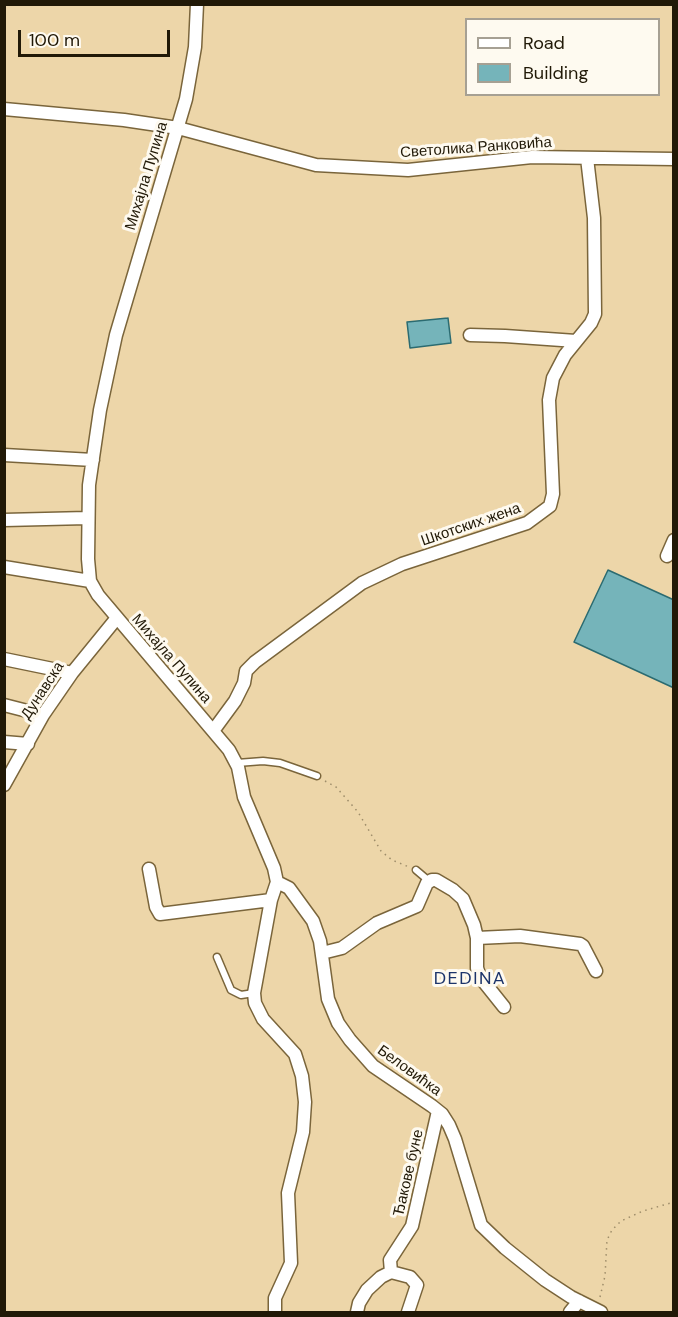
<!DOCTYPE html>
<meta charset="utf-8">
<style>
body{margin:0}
#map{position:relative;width:678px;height:1317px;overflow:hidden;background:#edd6a9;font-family:"DM Sans",sans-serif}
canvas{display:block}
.frame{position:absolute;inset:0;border:6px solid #211907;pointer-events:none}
.legend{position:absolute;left:465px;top:18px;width:195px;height:78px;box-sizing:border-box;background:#fefaf0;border:2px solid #a6a093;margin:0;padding:8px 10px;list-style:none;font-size:18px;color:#211907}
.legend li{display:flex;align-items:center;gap:12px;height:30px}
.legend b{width:30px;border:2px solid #a6a093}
.scale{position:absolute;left:18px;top:30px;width:152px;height:27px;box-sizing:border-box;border:3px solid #211907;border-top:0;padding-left:8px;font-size:18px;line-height:21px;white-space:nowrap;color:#211907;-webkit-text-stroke:4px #fefaf0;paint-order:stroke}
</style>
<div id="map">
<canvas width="678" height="1317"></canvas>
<div class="frame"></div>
<ul class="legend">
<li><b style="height:8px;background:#fff"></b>Road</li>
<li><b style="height:16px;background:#75b4ba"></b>Building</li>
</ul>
<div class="scale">100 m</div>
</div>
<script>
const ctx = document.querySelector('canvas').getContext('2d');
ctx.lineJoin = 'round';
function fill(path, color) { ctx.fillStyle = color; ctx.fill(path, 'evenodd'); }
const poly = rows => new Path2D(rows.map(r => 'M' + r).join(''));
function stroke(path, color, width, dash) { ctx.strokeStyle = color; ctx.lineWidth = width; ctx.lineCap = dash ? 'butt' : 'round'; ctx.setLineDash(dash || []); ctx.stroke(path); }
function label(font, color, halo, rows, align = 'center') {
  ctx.font = font + ' "DM Sans",sans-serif'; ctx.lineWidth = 6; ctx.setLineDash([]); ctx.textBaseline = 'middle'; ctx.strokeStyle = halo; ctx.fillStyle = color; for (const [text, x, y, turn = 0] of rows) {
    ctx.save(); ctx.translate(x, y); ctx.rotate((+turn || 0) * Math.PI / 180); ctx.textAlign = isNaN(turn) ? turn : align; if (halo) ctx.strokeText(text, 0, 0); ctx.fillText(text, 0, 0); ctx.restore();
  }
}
const building = poly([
 [448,318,451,343,410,348,407,322,448,318],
 [608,570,674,600,674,688,574,642,608,570]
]);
fill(building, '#75b4ba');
stroke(building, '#2b6b71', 1.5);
const service = poly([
 [237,763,263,761,280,763,317,776],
 [416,870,429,881],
 [217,957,231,990,241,995,254,993]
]);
const minor = poly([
 [197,4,195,47,186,99,116,335,100,410,89,485,88,559,90,581,98,595,229,750,238,767,244,797,274,868,277,882,271,900,254,993,255,1003,263,1019,295,1054,302,1076,305,1102,303,1132,288,1193,291,1263,275,1298,275,1312],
 [4,109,124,120,178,128,316,165,408,170,532,157,674,159],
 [470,335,505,336,576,341],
 [4,455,93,460],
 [4,520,87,518],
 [667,556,674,540],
 [4,567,90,581],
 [4,659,72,673],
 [4,705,43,715],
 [213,731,235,701,244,683,246,671,255,662,362,583,402,564,527,523,550,506,553,494,549,400,553,378,565,355,591,323,595,314,594,218,587,158],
 [4,742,28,744],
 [4,785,43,715,72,673,116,619],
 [149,869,156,907,160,914,271,900],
 [277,882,289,888,313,921,320,941,328,999,338,1023,350,1040,373,1066,432,1106,442,1114,449,1125,455,1139,481,1225,505,1248,545,1280,571,1297,601,1312],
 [477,938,520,936,580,944,583,946,596,971],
 [322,953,342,948,377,923,417,906,427,883,432,880,436,880,453,890,463,899,474,925,477,938,477,968,480,977,504,1007],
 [391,1272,390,1260,412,1226,438,1111],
 [357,1312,359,1303,367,1290,381,1277,391,1272,410,1277,417,1285,408,1312],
 [570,1312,579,1301]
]);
stroke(service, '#7a653b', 9);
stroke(minor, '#7a653b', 15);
stroke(poly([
 [325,781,336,787,358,812,381,851,392,860,409,867],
 [600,1297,605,1276,607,1240,612,1230,621,1221,643,1211,674,1202]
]), '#9e8d6a', 1.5, [1.5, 4.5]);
stroke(service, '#fff', 6);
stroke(minor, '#fff', 12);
label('15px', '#211907', '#fefaf0', [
 ["Светолика Ранковића",476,148,-4],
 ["Михајла Пупина",147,176,-73],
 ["Шкотских жена",471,525,-19],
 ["Михајла Пупина",171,659,49],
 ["Дунавска",43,691,-57],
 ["Беловићка",409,1071,36],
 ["Ђакове буне",409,1173,-77]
]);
ctx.letterSpacing = '1.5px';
label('18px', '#1c346a', '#fefaf0', [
 ["DEDINA",470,979]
]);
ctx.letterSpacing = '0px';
</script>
